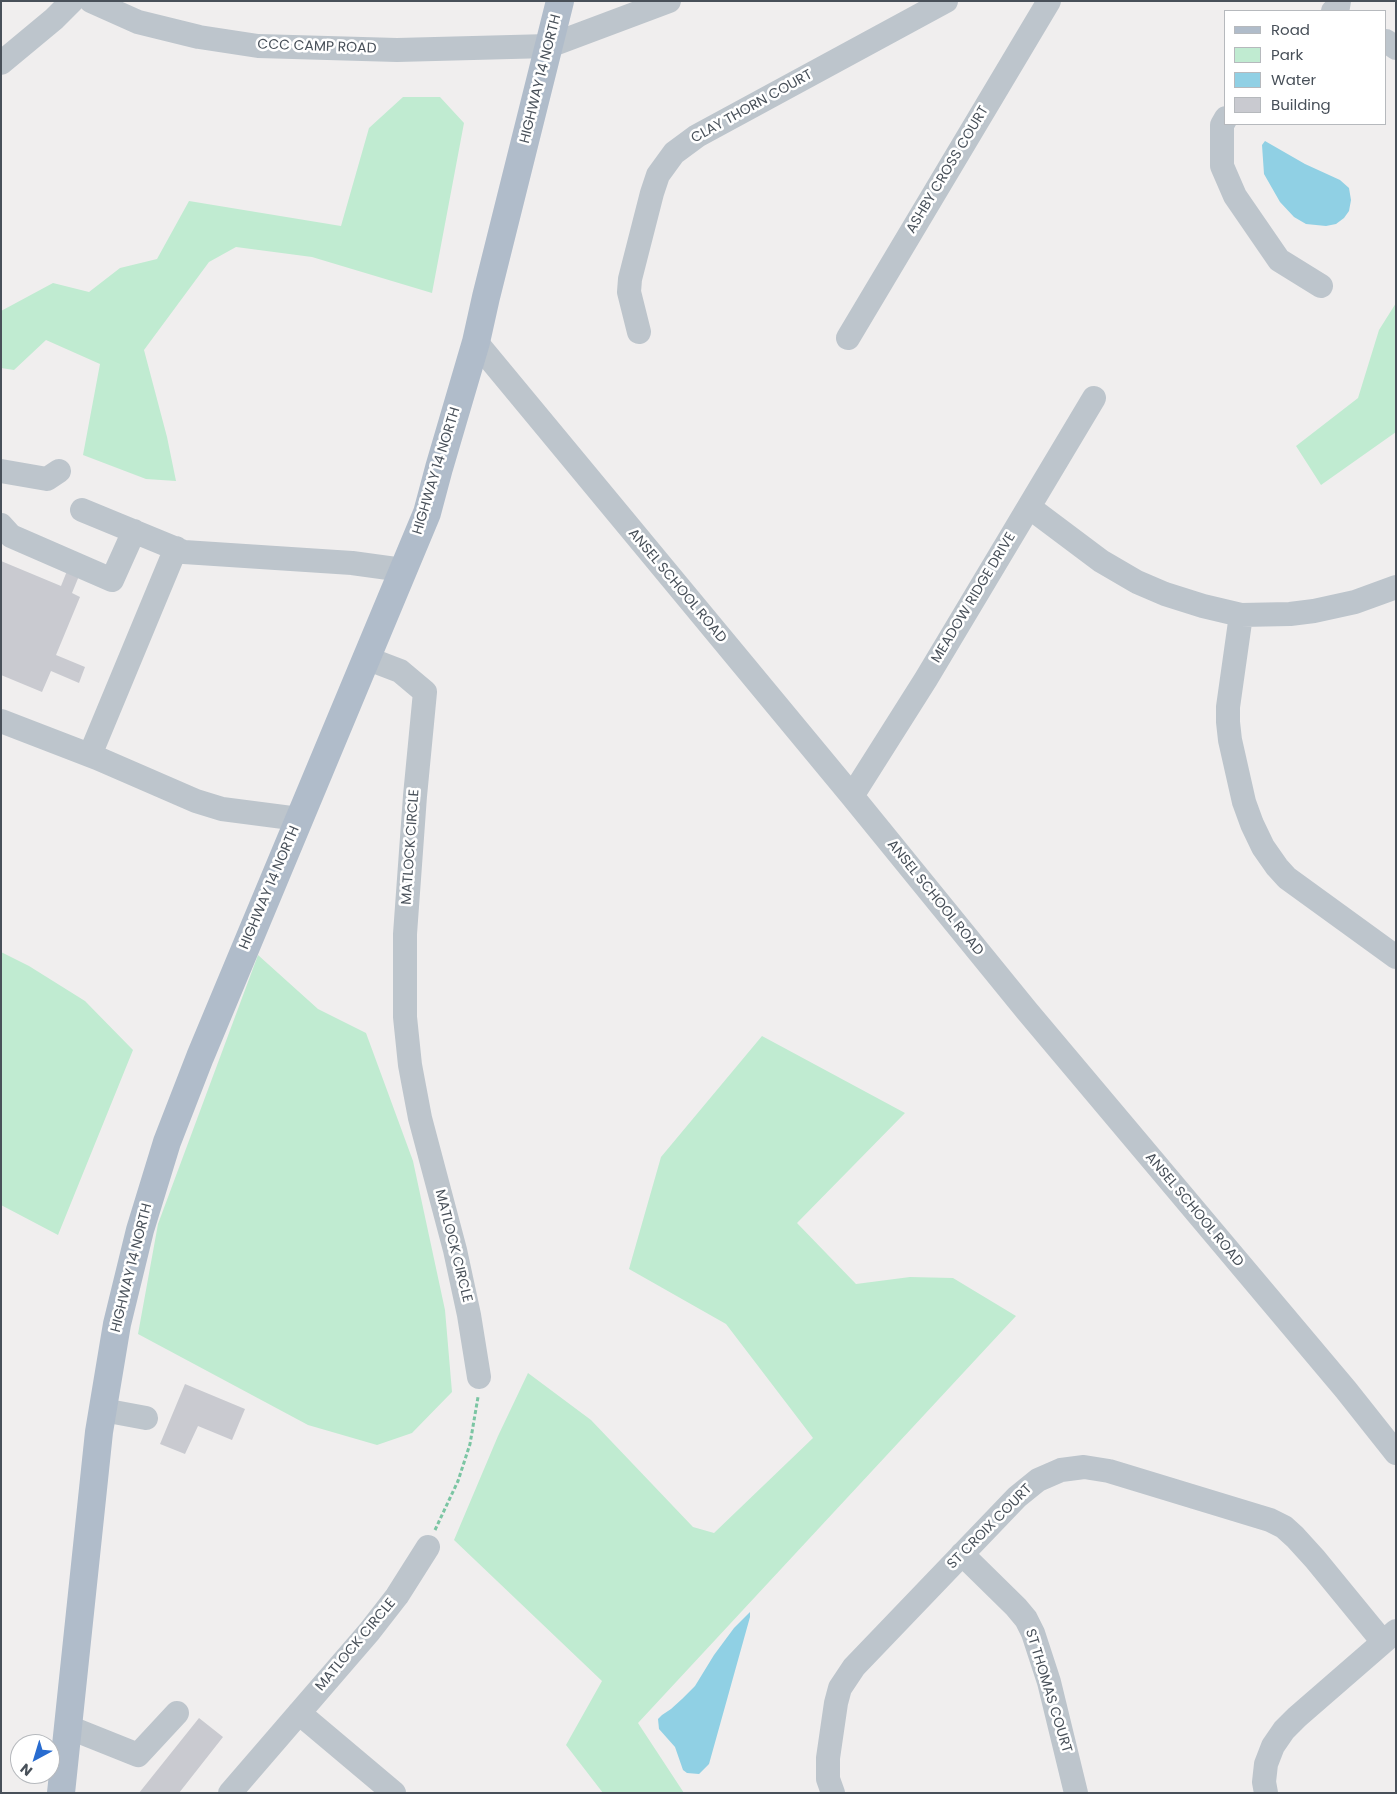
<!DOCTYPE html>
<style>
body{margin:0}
#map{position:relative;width:1397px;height:1794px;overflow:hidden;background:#f0eeee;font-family:Poppins,sans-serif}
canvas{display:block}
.frame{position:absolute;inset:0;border:2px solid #485059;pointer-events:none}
.legend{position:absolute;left:1224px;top:10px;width:162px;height:115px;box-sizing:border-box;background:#fff;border:1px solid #b6b9bd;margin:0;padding:6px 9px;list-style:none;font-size:15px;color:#485059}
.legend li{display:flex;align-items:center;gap:10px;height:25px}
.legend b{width:25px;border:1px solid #b6b9bd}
.north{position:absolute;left:10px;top:1734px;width:50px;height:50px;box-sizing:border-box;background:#fff;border:1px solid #b6b9bd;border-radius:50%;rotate:219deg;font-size:14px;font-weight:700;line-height:20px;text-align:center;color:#485059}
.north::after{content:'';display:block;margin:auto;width:18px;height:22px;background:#286cd0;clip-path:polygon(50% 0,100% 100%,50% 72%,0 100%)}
</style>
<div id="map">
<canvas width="1397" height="1794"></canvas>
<div class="frame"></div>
<ul class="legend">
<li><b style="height:6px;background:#b0bcca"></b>Road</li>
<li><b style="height:14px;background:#c0ebd1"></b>Park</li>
<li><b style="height:14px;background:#90d0e4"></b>Water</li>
<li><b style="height:14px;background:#c9cad0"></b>Building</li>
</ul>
<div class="north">N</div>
</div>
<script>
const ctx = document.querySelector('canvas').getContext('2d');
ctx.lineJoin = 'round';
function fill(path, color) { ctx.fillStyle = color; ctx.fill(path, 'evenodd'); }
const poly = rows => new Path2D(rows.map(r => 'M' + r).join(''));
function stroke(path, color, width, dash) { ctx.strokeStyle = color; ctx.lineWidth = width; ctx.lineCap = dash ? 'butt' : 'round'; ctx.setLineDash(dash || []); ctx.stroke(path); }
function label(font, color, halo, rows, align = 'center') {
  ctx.font = font + ' Poppins,sans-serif'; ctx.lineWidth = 5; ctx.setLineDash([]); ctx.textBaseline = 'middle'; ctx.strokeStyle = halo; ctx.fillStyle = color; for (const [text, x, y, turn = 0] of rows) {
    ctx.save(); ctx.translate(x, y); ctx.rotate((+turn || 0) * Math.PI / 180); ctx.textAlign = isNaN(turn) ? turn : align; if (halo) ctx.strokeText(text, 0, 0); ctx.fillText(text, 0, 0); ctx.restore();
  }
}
fill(poly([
 [403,97,440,97,464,123,432,293,312,257,236,247,209,262,144,350,167,437,176,481,146,479,83,455,100,364,46,340,14,370,1,368,1,311,53,283,89,292,120,268,157,259,189,201,341,226,369,128],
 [1396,303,1396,432,1321,485,1296,446,1358,398,1379,330],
 [1,952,29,966,85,1001,133,1050,58,1235,1,1205],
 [258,955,318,1009,366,1033,413,1161,445,1310,452,1392,412,1433,377,1445,308,1425,138,1334,158,1224],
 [762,1036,905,1113,797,1223,856,1284,910,1277,953,1278,1016,1316,638,1723,684,1793,603,1793,566,1745,602,1681,454,1540,498,1436,528,1373,591,1420,693,1527,714,1533,813,1438,726,1324,629,1269,661,1157]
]), '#c0ebd1');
fill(poly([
 [1265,141,1305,164,1340,180,1349,188,1351,200,1349,211,1344,218,1336,224,1326,226,1306,224,1294,217,1280,202,1264,174,1262,145],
 [750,1612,750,1617,709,1764,699,1774,687,1773,683,1770,675,1747,659,1729,658,1719,662,1715,671,1709,682,1699,695,1686,714,1655,734,1628]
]), '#90d0e4');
fill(poly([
 [1,561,61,586,67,571,79,576,72,593,80,597,56,655,85,667,79,683,51,671,42,692,1,675],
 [185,1384,245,1409,232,1440,198,1426,185,1454,160,1444],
 [199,1718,223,1737,179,1793,139,1793]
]), '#c9cad0');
stroke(poly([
 [435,1530,458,1481,470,1444,478,1397]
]), '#7bc5a3', 3, [4, 2.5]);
stroke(poly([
 [91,1,138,22,199,37,258,46,397,50,549,46,669,1],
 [1333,11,1338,7,1339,1],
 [1386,41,1396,48],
 [1,63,54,19,72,1],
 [1226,118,1222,125,1222,166,1235,196,1279,260,1321,286],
 [639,332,629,292,630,279,652,193,658,175,674,153,697,136,946,1],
 [848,338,1049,1],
 [476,342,852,796,1027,1011,1346,1390,1396,1453],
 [1,471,47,479,59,471],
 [1029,507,1101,561,1137,582,1165,594,1203,606,1241,615,1290,614,1314,611,1355,602,1396,587],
 [82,510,184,552,352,563,403,570],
 [1,525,11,536,112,580,134,531],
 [1241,615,1228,707,1228,722,1230,740,1244,802,1252,824,1263,847,1277,867,1287,878,1396,957],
 [366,658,400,671,425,692,415,796,405,934,405,1017,410,1065,420,1118,455,1250,469,1315,479,1377],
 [1,721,97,758,196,801,222,809,299,819],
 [90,755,176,548],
 [852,796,926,679,1094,398],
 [103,1410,146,1418],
 [962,1554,1016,1607,1026,1619,1033,1633,1049,1682,1076,1793],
 [299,1713,394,1793],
 [68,1727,138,1755,177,1713],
 [230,1793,369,1632,397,1596,428,1547],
 [833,1793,828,1779,828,1758,836,1703,840,1688,854,1667,1017,1497,1038,1480,1061,1470,1084,1467,1109,1471,1270,1520,1284,1527,1295,1537,1315,1559,1383,1642],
 [1266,1793,1264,1782,1266,1764,1273,1746,1284,1730,1297,1717,1396,1631]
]), '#bdc5cc', 24);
stroke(poly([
 [61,1793,99,1432,117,1324,140,1230,167,1142,200,1057,427,513,439,468,476,342,486,297,560,1]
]), '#b0bcca', 28);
label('14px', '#485059', '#fff', [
 ["CCC CAMP ROAD",317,47,2],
 ["HIGHWAY 14 NORTH",541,79,-76],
 ["CLAY THORN COURT",752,107,-29],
 ["ASHBY CROSS COURT",948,170,-59],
 ["HIGHWAY 14 NORTH",437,471,-73],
 ["ANSEL SCHOOL ROAD",677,586,50],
 ["MEADOW RIDGE DRIVE",974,598,-59],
 ["MATLOCK CIRCLE",411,847,-86],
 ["HIGHWAY 14 NORTH",270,888,-67],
 ["ANSEL SCHOOL ROAD",935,898,51],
 ["ANSEL SCHOOL ROAD",1194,1210,50],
 ["MATLOCK CIRCLE",453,1246,76],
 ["HIGHWAY 14 NORTH",132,1268,-76],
 ["ST CROIX COURT",990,1527,-45],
 ["MATLOCK CIRCLE",356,1645,-50],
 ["ST THOMAS COURT",1048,1691,73]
]);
</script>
